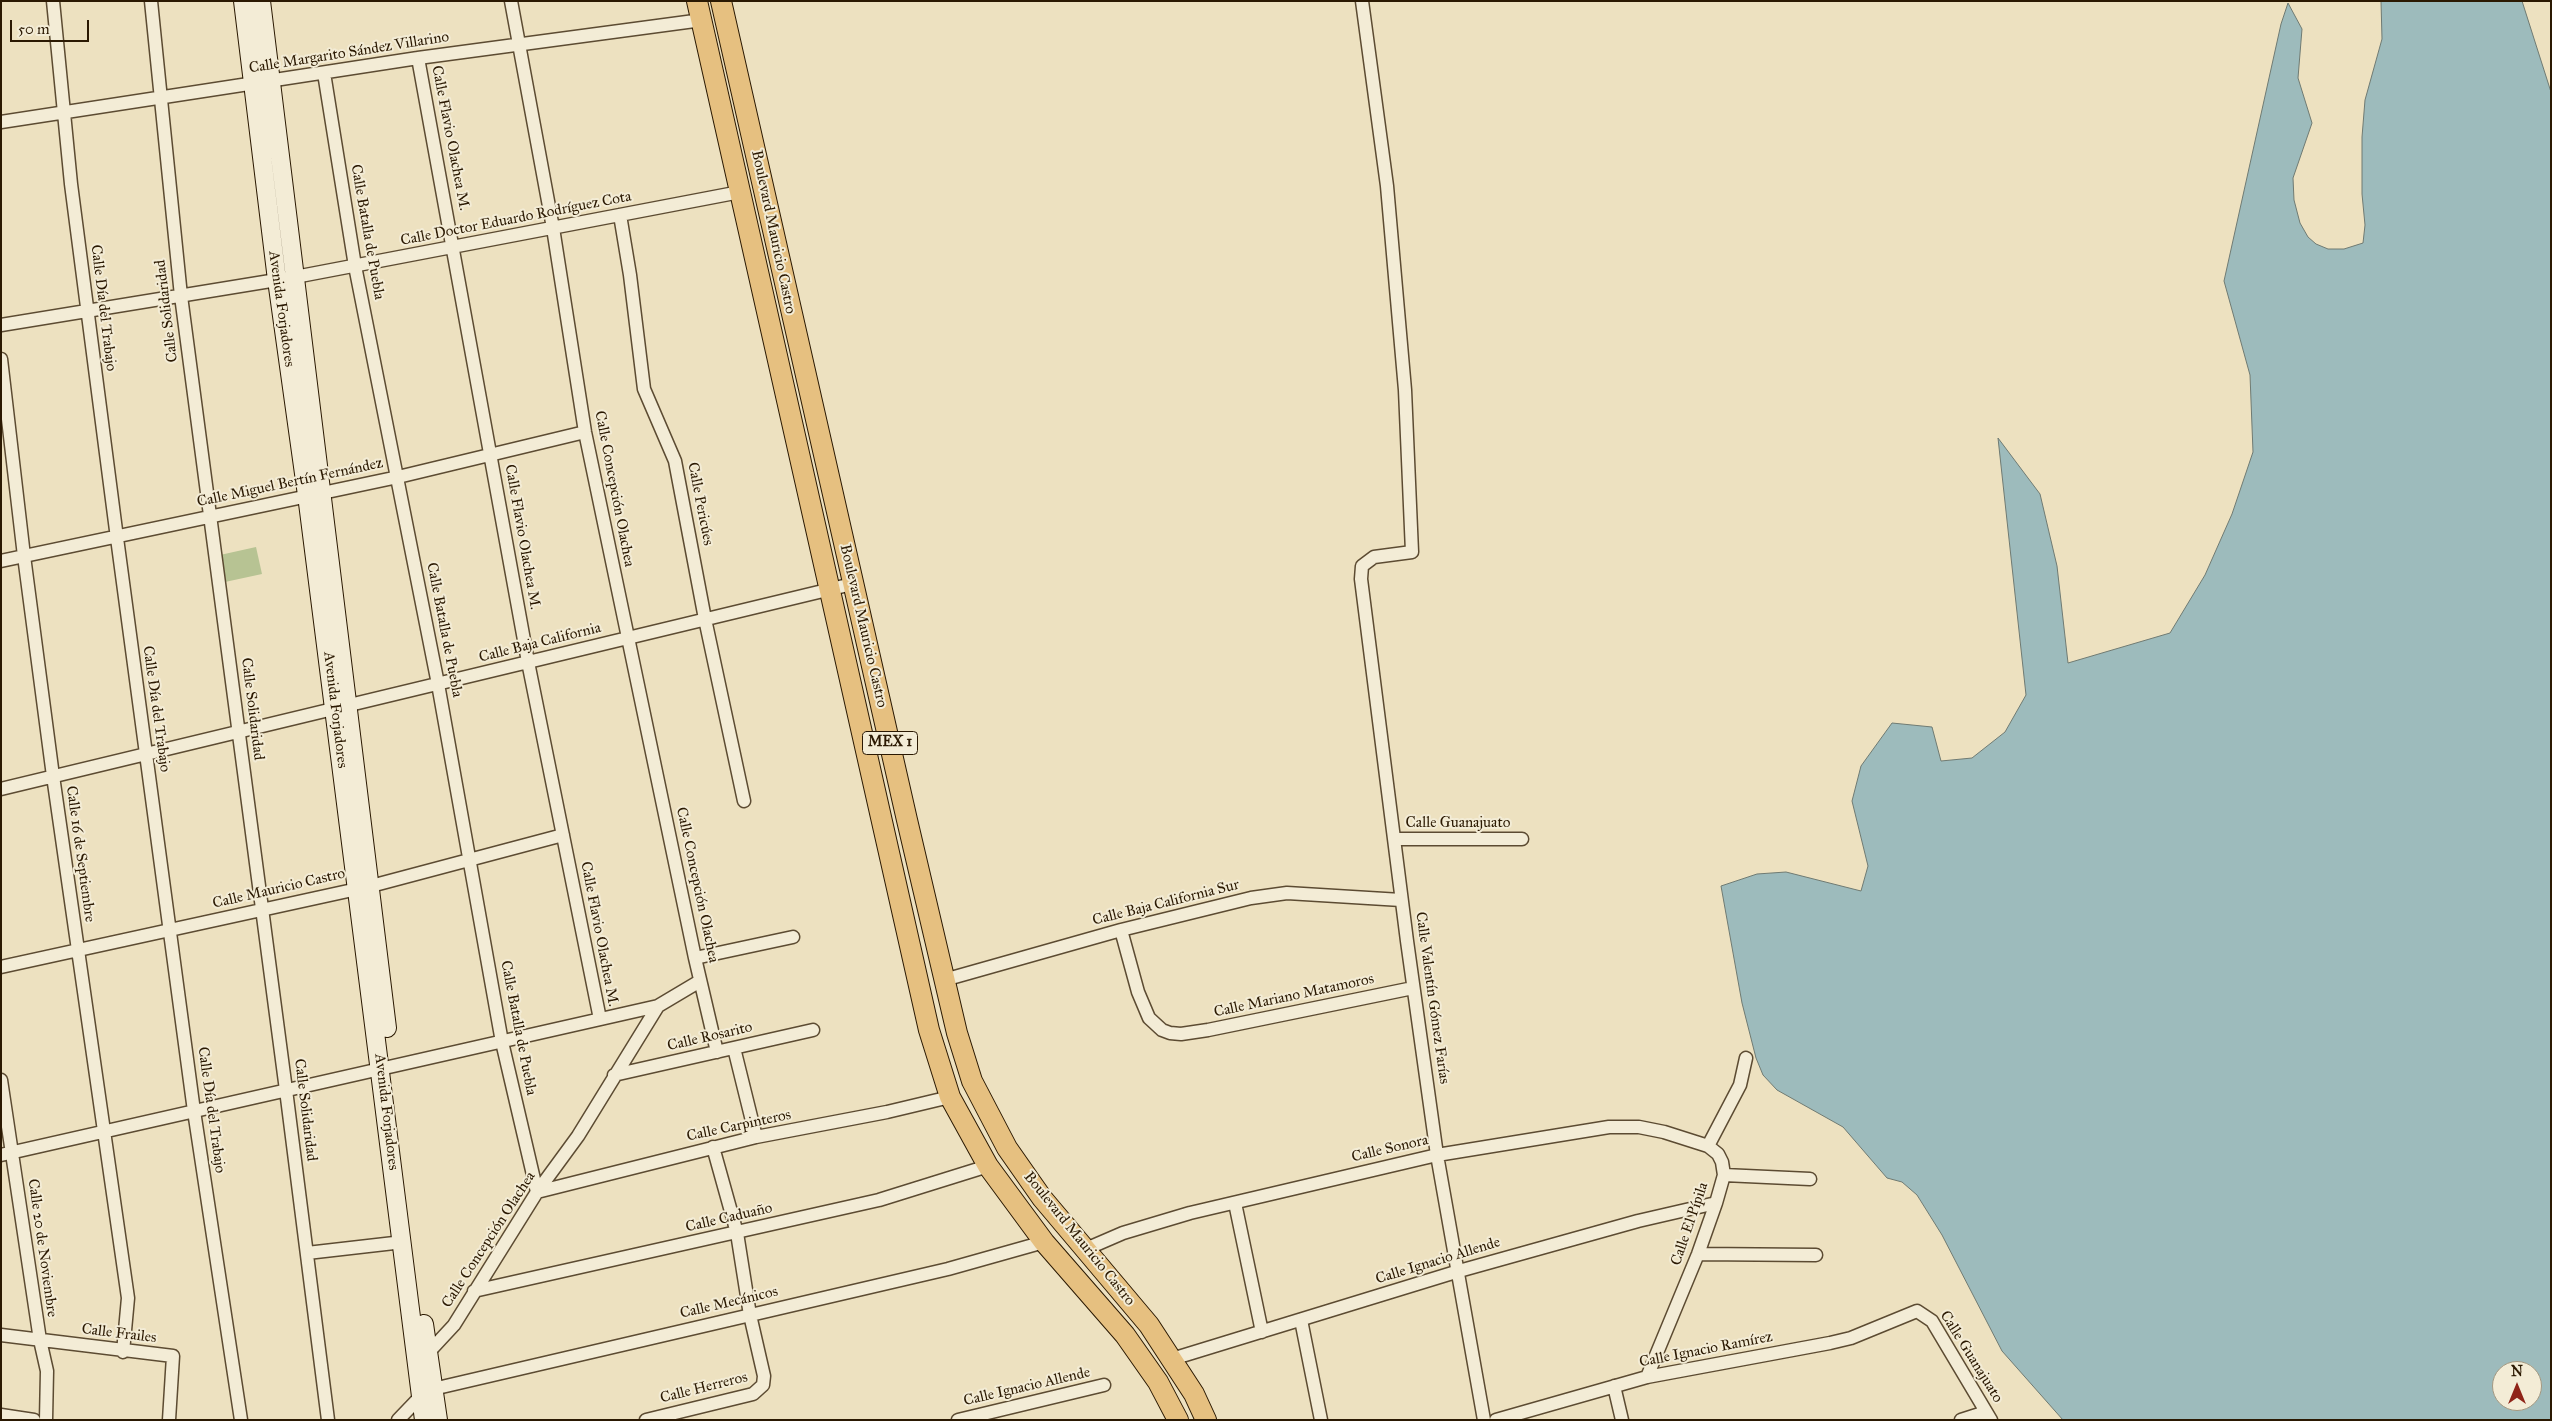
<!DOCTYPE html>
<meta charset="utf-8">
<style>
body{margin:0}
#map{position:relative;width:2552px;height:1421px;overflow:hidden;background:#ede1c0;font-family:"IM FELL Great Primer",serif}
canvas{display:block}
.frame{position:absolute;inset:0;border:2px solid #2b1902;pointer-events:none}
.north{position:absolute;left:2492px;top:1361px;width:50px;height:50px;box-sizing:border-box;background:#f3ecd6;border:1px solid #a39881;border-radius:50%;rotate:0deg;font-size:14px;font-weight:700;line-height:20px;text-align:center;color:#2b1902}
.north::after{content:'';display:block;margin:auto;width:18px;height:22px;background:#8f2418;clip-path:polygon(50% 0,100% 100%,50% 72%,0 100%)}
.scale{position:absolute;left:10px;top:20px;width:79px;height:22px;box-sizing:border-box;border:2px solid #2b1902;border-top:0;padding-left:6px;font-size:15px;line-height:18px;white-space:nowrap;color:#2b1902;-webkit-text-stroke:4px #f3ecd6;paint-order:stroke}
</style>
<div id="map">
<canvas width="2552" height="1421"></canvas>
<div class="frame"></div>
<div class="north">N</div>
<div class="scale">50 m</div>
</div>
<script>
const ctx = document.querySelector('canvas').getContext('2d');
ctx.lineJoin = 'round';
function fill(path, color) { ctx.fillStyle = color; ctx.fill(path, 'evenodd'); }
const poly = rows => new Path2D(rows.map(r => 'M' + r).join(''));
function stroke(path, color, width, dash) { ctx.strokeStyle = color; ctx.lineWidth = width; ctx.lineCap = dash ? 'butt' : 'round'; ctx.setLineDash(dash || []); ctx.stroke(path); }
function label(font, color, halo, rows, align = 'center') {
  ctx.font = font + ' "IM FELL Great Primer",serif'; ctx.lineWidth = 4; ctx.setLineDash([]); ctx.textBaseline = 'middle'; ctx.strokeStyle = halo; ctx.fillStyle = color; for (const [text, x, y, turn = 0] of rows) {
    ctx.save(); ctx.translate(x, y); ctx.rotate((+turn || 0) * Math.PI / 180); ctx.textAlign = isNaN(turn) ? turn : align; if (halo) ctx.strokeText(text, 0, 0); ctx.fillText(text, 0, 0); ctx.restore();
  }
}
fill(poly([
 [256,547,262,574,225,582,220,555]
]), '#b7c393');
const water = poly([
 [2381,1,2522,1,2551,92,2551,1420,2063,1420,2002,1351,1942,1235,1917,1195,1902,1182,1887,1178,1843,1127,1777,1090,1763,1075,1756,1058,1742,1003,1721,886,1757,874,1786,872,1861,891,1868,866,1852,801,1861,766,1892,723,1932,727,1941,761,1972,758,2005,732,2026,695,1998,438,2040,494,2057,566,2068,663,2170,633,2205,575,2232,514,2253,452,2250,375,2224,281,2281,24,2288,3,2302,29,2298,78,2312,123,2293,178,2294,200,2300,223,2308,237,2316,244,2328,249,2344,249,2363,243,2365,225,2362,194,2362,137,2365,100,2382,39,2381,1],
 [2502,1371,2532,1371,2532,1401,2502,1401,2502,1371]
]);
fill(water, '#9dbbbc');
stroke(water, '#6f7a72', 1);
const street = poly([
 [53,1,71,184,117,538,194,1111,241,1420],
 [151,1,181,296,286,1090,328,1420],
 [511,1,553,228,585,432,695,958,717,1052],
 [1362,1,1387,186,1405,390,1412,552,1374,557,1362,566,1361,579,1407,941,1437,1155,1484,1420],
 [418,58,528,662,600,1019],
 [324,73,355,266,438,684,502,1042,537,1192,756,1137,887,1112,950,1097],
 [1,122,418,58,702,20],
 [620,215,630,275,644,389,675,461,705,619,744,801],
 [1,325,295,277,740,192],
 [1,359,24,556,53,776,128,1298,123,1352],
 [1,561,398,477,585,432],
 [1,789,852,584],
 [1394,839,1522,839],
 [1121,930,1138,992,1149,1018,1162,1030,1170,1033,1181,1034,1208,1030,1413,988],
 [695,958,793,937],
 [1,967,371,886,563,835],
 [944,980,1121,930,1251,898,1287,893,1401,900],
 [734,1048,756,1137],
 [614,1075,813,1030],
 [1,1080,40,1340,47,1371,46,1420],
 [1708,1146,1740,1085,1746,1058],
 [1,1155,658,1006],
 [1724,1175,1810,1179],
 [1235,1203,1262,1332],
 [1086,1249,1123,1233,1190,1213,1437,1155,1609,1127,1639,1127,1664,1132,1708,1146,1718,1154,1722,1162,1724,1175,1716,1203,1698,1254,1647,1377],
 [307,1253,403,1242],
 [1698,1254,1816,1255],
 [474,1291,879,1200,988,1166],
 [1301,1320,1321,1420],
 [1,1335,173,1356,169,1420],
 [428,1353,454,1325,537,1192,578,1136,658,1006,700,981],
 [1172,1359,1459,1271,1638,1221,1716,1203],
 [1614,1386,1622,1420],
 [1,1415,34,1420],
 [398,1420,421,1396,433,1389,948,1269,1044,1242],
 [646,1420,753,1394,763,1385,764,1376,750,1315,737,1233,713,1147],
 [958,1420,1104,1385],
 [1496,1420,1647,1377,1830,1343,1851,1338,1917,1311,1932,1321,1991,1420],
 [1961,1420,1986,1412]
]);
const secondary = poly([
 [243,1,277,280,307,495,424,1420],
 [261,1,387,1028],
 [424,1324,438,1420]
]);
const primary = poly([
 [697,1,929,1030,950,1097,988,1166,1044,1242,1125,1335,1158,1382,1178,1420],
 [721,1,907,820,957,1033,972,1081,1007,1148,1042,1198,1149,1325,1194,1394,1206,1420]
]);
stroke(street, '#5c4b32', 15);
stroke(secondary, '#2b1902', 20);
stroke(primary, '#2b1902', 22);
stroke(street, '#f3ecd6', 12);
stroke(secondary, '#f3ecd6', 18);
stroke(primary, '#e6c080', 20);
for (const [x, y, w] of [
 [890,743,55]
]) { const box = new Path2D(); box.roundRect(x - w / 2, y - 11.5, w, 23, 4); ctx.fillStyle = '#f3ecd6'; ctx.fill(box); stroke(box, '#2b1902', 1); }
label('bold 14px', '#2b1902', null, [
 ["MEX 1",890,743]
]);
label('15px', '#2b1902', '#f3ecd6', [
 ["Calle Margarito Sández Villarino",349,53,-9],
 ["Calle Flavio Olachea M.",450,138,79],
 ["Calle Doctor Eduardo Rodríguez Cota",516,219,-11],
 ["Calle Batalla de Puebla",367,232,80],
 ["Boulevard Mauricio Castro",773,232,78],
 ["Calle Día del Trabajo",103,308,83],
 ["Avenida Forjadores",281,309,82],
 ["Calle Solidaridad",167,311,-97],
 ["Calle Miguel Bertín Fernández",290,483,-12],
 ["Calle Concepción Olachea",614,489,79],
 ["Calle Pericúes",700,504,79],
 ["Calle Flavio Olachea M.",522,537,80],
 ["Boulevard Mauricio Castro",863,626,77],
 ["Calle Batalla de Puebla",444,630,79],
 ["Calle Baja California",540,643,-14],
 ["Calle Día del Trabajo",156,709,82],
 ["Calle Solidaridad",252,709,83],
 ["Avenida Forjadores",335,710,83],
 ["Calle Guanajuato",1458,823],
 ["Calle 16 de Septiembre",80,854,82],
 ["Calle Concepción Olachea",697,885,78],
 ["Calle Mauricio Castro",279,889,-13],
 ["Calle Baja California Sur",1166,903,-14],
 ["Calle Flavio Olachea M.",599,934,79],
 ["Calle Mariano Matamoros",1294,996,-12],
 ["Calle Valentín Gómez Farías",1432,998,82],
 ["Calle Batalla de Puebla",518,1028,79],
 ["Calle Rosarito",710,1037,-13],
 ["Calle Día del Trabajo",211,1110,82],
 ["Calle Solidaridad",305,1110,83],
 ["Avenida Forjadores",386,1112,83],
 ["Calle Carpinteros",739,1126,-12],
 ["Calle Sonora",1390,1149,-13],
 ["Calle Caduaño",729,1218,-13],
 ["Calle El Pípila",1690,1224,-71],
 ["Boulevard Mauricio Castro",1079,1239,51],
 ["Calle Concepción Olachea",489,1240,-57],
 ["Calle 20 de Noviembre",42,1248,82],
 ["Calle Ignacio Allende",1438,1261,-17],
 ["Calle Mecánicos",729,1303,-13],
 ["Calle Frailes",119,1334,7],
 ["Calle Ignacio Ramírez",1706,1350,-11],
 ["Calle Guanajuato",1971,1357,58],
 ["Calle Ignacio Allende",1027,1387,-13],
 ["Calle Herreros",704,1388,-14]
]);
</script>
